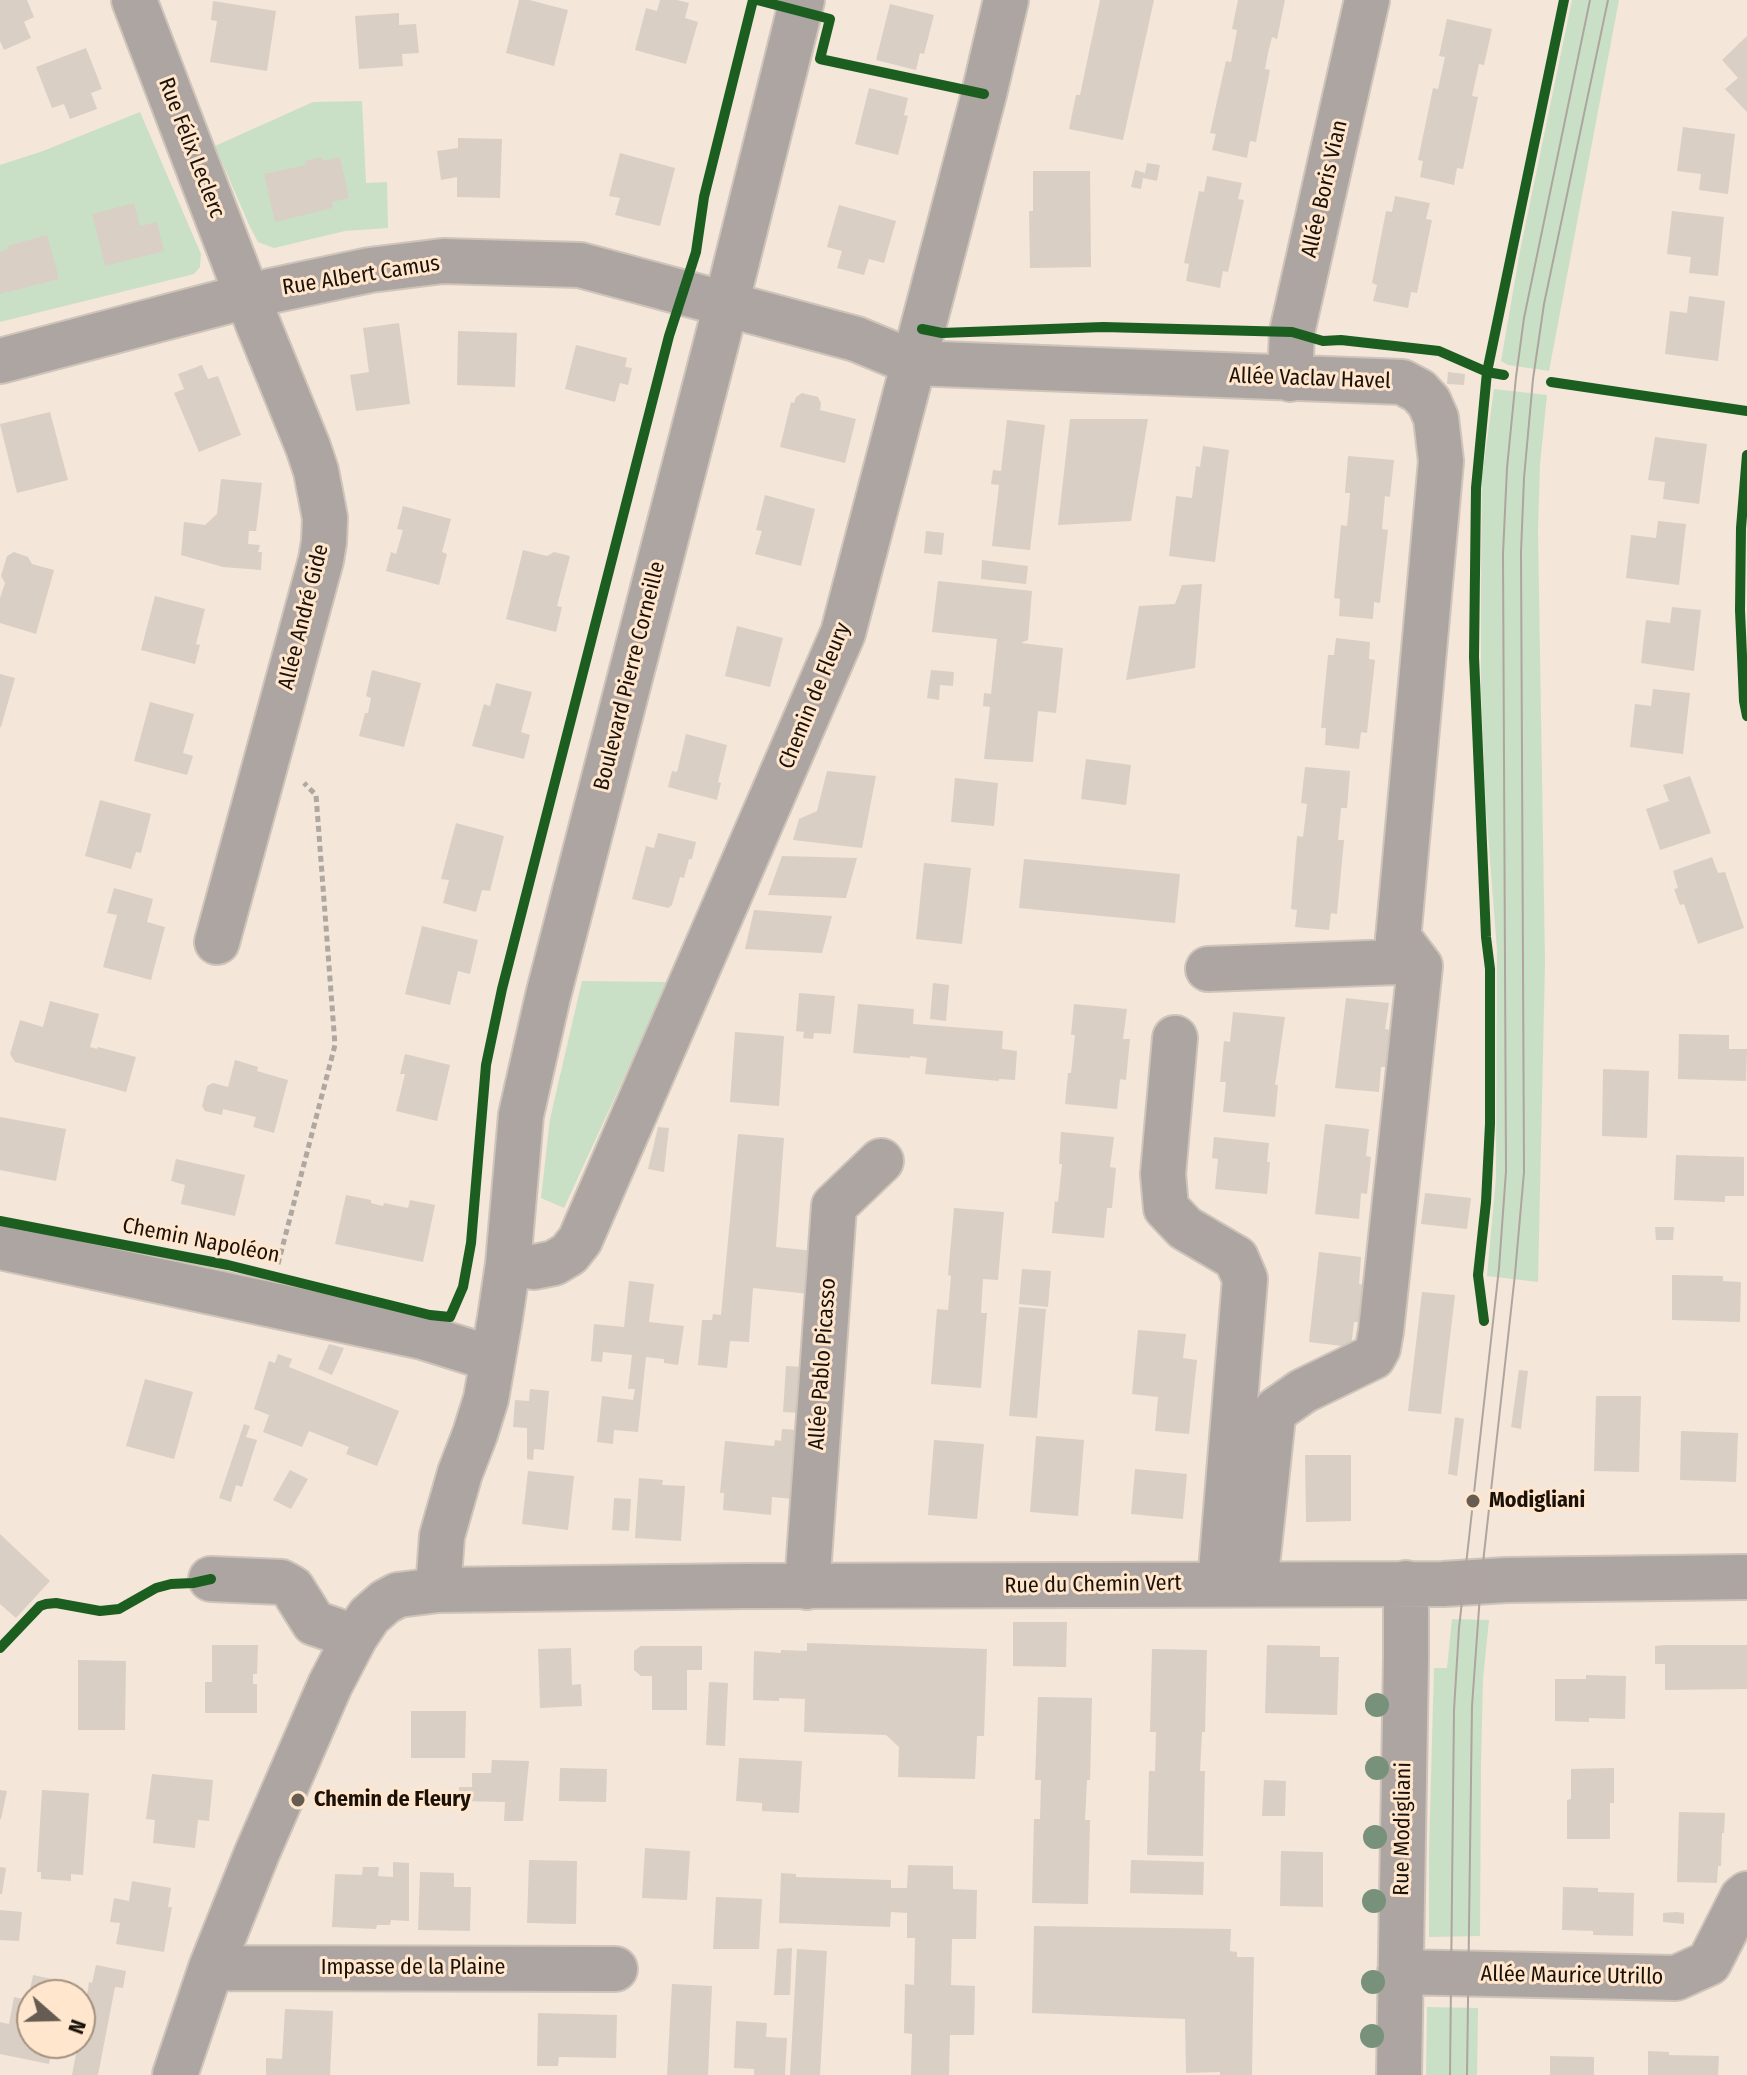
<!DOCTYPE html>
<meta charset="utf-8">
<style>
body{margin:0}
#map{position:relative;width:1747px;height:2075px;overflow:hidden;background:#f4e6d8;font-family:"Fira Sans Condensed",sans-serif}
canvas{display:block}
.north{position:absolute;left:16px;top:1979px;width:80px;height:80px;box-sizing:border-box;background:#ffe6cd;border:2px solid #a3917f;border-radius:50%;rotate:110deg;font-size:22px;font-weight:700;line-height:32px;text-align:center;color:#1a1209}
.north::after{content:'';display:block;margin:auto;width:28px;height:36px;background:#665c51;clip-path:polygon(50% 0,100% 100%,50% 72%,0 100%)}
</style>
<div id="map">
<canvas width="1747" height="2075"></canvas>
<div class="north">N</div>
</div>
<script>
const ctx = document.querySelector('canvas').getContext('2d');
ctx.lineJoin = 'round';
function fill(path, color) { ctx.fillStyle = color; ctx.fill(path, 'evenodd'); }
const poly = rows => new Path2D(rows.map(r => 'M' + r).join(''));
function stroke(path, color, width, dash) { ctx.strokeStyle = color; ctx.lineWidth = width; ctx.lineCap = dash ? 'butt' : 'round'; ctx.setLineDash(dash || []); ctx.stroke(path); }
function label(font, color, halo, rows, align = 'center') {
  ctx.font = font + ' "Fira Sans Condensed",sans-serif'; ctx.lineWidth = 6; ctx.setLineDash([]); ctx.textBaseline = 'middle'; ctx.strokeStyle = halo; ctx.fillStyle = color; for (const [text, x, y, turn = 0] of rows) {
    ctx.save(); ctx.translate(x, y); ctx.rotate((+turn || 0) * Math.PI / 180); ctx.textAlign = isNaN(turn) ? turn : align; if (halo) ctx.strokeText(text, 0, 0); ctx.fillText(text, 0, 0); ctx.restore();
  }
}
fill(poly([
 [1572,0,1619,0,1549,371,1508,365,1501,361,1520,251],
 [362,101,366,183,387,182,388,228,345,231,274,248,258,242,250,227,215,146,313,102],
 [140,112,201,254,200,267,194,274,0,322,0,165,43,151],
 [1494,389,1547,395,1540,464,1538,530,1545,962,1538,1282,1487,1276,1496,1178,1497,950,1486,809,1481,689,1481,591,1482,477],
 [582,981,668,982,564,1208,541,1198,550,1119],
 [1452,1619,1489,1620,1483,1679,1481,1763,1480,1936,1429,1937,1429,1850,1434,1668,1447,1668],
 [1427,2007,1478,2008,1477,2075,1426,2075]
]), '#c9e0c6');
fill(poly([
 [0,0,27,0,34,17,24,22,31,38,4,50,0,41],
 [519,0,529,0,568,10,554,66,506,53],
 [660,0,677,0,689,3,685,18,698,22,686,64,635,50,646,8,657,11],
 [1100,0,1154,0,1123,140,1069,129,1076,95,1080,95],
 [1238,0,1285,0,1277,39,1272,37,1268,53,1265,69,1270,70,1256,142,1250,141,1247,158,1212,150,1216,134,1210,133,1226,61,1231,62,1237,30,1232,29],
 [213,1,276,11,267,71,210,62,217,21,211,20],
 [890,4,934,15,924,54,920,53,916,70,876,60],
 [399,13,399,25,416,24,419,53,402,54,403,66,359,69,355,16],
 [1447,19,1492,29,1484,65,1479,64,1472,96,1478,97,1463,169,1457,168,1454,185,1420,177,1423,161,1418,160,1433,88,1438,89,1445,57,1439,56],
 [1747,36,1747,112,1725,89,1738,78,1722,60],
 [86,48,102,89,91,93,97,109,70,119,64,104,52,108,36,67],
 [869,88,908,98,904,115,908,116,898,155,855,144],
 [1683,127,1735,134,1728,194,1699,190,1701,174,1677,171],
 [458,138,502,139,500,198,457,197,457,177,441,180,437,151,458,148],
 [620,153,675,168,660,226,615,215,620,198,609,196],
 [322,157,323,161,340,157,349,198,332,202,333,208,275,222,264,174,306,165,305,161],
 [1147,163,1160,165,1157,181,1143,178,1141,189,1131,187,1135,170,1145,173],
 [1033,171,1090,171,1091,267,1030,268,1029,211,1033,211],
 [1207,176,1242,183,1238,199,1244,200,1228,272,1223,271,1220,288,1186,281,1189,264,1184,263,1199,191,1204,192],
 [1395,196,1430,203,1426,219,1432,220,1417,293,1411,292,1408,308,1373,301,1377,285,1372,283,1386,211,1392,212],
 [134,203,140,226,157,222,164,251,105,266,92,214],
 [839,205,896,221,884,263,869,259,864,275,837,268,842,251,827,247],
 [1672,211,1724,217,1718,276,1689,273,1691,257,1667,254],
 [47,235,59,279,0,294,0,252,8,249,7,246],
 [1689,296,1725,301,1718,361,1665,354,1670,311,1687,313],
 [399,323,410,404,356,411,350,375,369,372,363,328],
 [458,331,517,333,515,387,457,385],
 [576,345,627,358,625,367,632,368,628,385,620,383,615,402,565,389],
 [202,365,208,379,218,376,241,435,199,452,174,393,184,389,178,374],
 [1448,372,1465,374,1464,385,1447,384],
 [802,393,818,397,821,403,820,410,856,419,845,463,780,447,791,402,794,403,796,397],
 [50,412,68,480,17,493,0,424],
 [1070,419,1148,419,1131,521,1058,525],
 [1007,420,1045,425,1030,550,992,546,999,485,991,484,993,470,1001,471],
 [1655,437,1707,444,1699,504,1663,499,1665,482,1648,480],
 [1203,446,1229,450,1215,562,1169,556,1176,496,1192,498,1196,466,1200,467],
 [1348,456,1394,460,1390,497,1385,496,1382,529,1388,530,1380,603,1374,602,1373,619,1339,616,1340,599,1334,598,1341,525,1347,526,1350,493,1345,493],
 [221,479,262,483,256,531,249,531,248,544,260,545,258,552,262,552,261,570,223,567,181,555,184,522,205,525,217,514],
 [765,495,815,509,801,566,755,554,762,531,756,530],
 [403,506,451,519,442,552,447,554,439,585,386,571,391,552,396,554,403,530,397,529],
 [1658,521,1686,524,1679,585,1626,578,1631,535,1656,538],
 [926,531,944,533,942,555,924,553],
 [523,550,547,556,554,552,570,556,557,606,562,607,556,632,506,619],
 [14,552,28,557,32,564,54,570,36,634,0,623,0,598,5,583,1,576,7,556],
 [982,560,1028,566,1026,584,981,579],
 [938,581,1032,591,1028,640,1021,643,1063,648,1056,713,1038,711,1033,762,984,759,990,707,983,706,984,693,991,694,997,639,932,632],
 [1202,584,1195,668,1126,680,1139,606,1175,604,1182,585],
 [155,596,205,609,196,644,200,645,195,664,141,650],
 [1672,607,1701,610,1694,671,1641,663,1646,620,1670,623],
 [737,626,783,638,770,687,725,676],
 [1336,638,1370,642,1369,659,1375,660,1367,733,1361,732,1359,749,1325,745,1326,728,1321,728,1328,655,1334,655],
 [372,670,421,683,404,747,359,736,365,713,368,713,371,698,366,696],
 [931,670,954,672,953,686,940,685,939,700,927,698],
 [0,674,15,678,1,727,0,727],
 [496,683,532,692,521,732,530,735,524,759,472,746,484,704,490,706],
 [1653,689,1690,693,1683,754,1630,747,1635,704,1651,706],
 [150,702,194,714,183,753,193,756,187,775,134,761],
 [686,734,727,745,718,782,721,783,717,800,668,787,672,771,677,772],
 [1086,759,1131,765,1126,805,1081,799],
 [1305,767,1350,771,1347,808,1341,808,1338,840,1344,840,1337,914,1331,913,1329,930,1295,927,1297,910,1291,909,1297,836,1303,837,1307,804,1301,803],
 [827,771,876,776,862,848,793,840,799,819,817,811],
 [1690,776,1711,833,1660,850,1646,809,1669,801,1663,785],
 [955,778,998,783,994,826,951,822],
 [100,800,151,814,141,853,136,852,131,869,85,856],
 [456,823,504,836,490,891,482,890,476,912,443,903,449,880,441,879],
 [658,833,696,842,692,859,689,859,684,878,680,877,672,905,668,908,632,899,646,846,654,848],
 [782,856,857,858,846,898,768,895],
 [1712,857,1718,873,1725,872,1744,928,1698,944,1684,904,1680,905,1674,889,1678,888,1673,871],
 [1024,859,1180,874,1175,923,1019,908],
 [924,863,971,868,962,944,916,939],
 [114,888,153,899,147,922,165,927,151,980,103,967,117,915,107,913],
 [754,910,832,916,822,953,745,949],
 [422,926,478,940,470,974,458,971,450,1005,405,994],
 [933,983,949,985,946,1021,930,1019],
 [799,993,835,996,831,1034,814,1033,813,1039,803,1038,804,1032,796,1031],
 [1346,998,1389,1003,1385,1029,1391,1030,1387,1067,1381,1067,1379,1092,1335,1088],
 [50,1001,99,1014,90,1047,97,1049,98,1047,136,1057,126,1092,15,1062,10,1054,20,1020,43,1027],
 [858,1004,914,1009,913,1024,1003,1031,1002,1049,1017,1051,1015,1080,999,1079,999,1081,925,1074,927,1058,910,1056,910,1058,853,1053],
 [1074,1004,1127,1009,1123,1039,1130,1039,1126,1080,1120,1079,1117,1109,1065,1104,1068,1073,1071,1073,1075,1035,1071,1035],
 [1233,1012,1285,1017,1275,1085,1278,1085,1275,1117,1223,1112,1226,1082,1220,1082,1224,1041,1230,1042],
 [735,1032,784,1036,779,1106,730,1102],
 [1679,1034,1729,1035,1729,1049,1747,1049,1746,1081,1678,1079],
 [405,1054,450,1065,437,1121,396,1111,405,1074,400,1074],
 [235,1060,258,1067,257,1071,288,1080,274,1133,253,1127,256,1117,223,1109,222,1115,205,1111,202,1106,207,1086,213,1083,228,1087],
 [1603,1069,1649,1071,1647,1138,1602,1136],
 [0,1117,66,1129,56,1181,0,1170],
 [1325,1124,1369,1129,1366,1156,1371,1157,1367,1194,1361,1193,1359,1219,1315,1214],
 [658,1127,669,1128,664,1172,648,1169],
 [1061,1132,1114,1137,1110,1167,1116,1168,1112,1208,1107,1208,1104,1238,1052,1233,1055,1201,1058,1202,1062,1164,1059,1164],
 [738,1134,784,1138,776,1247,814,1251,809,1294,753,1288,749,1342,730,1341,727,1368,698,1365,702,1320,712,1320,713,1314,721,1315],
 [1214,1137,1269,1143,1267,1162,1270,1162,1267,1194,1215,1189,1218,1159,1212,1158],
 [1676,1155,1744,1157,1744,1196,1725,1196,1725,1202,1674,1200],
 [176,1159,245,1175,235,1216,181,1204,185,1185,171,1181],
 [1425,1193,1471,1198,1467,1229,1421,1224],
 [346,1195,371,1200,371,1203,383,1206,384,1203,408,1208,410,1200,435,1205,423,1262,335,1244],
 [954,1208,1004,1212,998,1280,983,1279,981,1313,987,1313,981,1388,931,1384,937,1309,948,1310,951,1276,948,1275],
 [1655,1227,1674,1227,1673,1240,1656,1240],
 [1319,1252,1361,1257,1359,1284,1363,1285,1359,1322,1354,1322,1351,1347,1309,1342],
 [1022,1269,1051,1271,1048,1307,1019,1304],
 [1672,1275,1723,1276,1723,1281,1741,1282,1740,1322,1672,1320],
 [629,1281,654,1284,649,1322,684,1326,678,1365,664,1363,664,1359,646,1357,638,1432,614,1430,613,1444,597,1442,602,1396,633,1400,635,1389,628,1389,632,1355,603,1352,602,1362,591,1361,594,1324,624,1327],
 [1422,1292,1455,1295,1441,1414,1408,1411],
 [1019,1307,1046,1309,1037,1418,1009,1416],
 [1138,1330,1186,1334,1183,1358,1197,1360,1189,1434,1155,1431,1158,1397,1132,1394],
 [329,1344,344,1348,332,1375,318,1369],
 [278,1354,292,1359,289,1367,399,1411,377,1466,346,1454,349,1447,309,1431,302,1447,263,1432,269,1415,254,1409,269,1361,275,1363],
 [786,1366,804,1367,800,1413,783,1412],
 [1519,1370,1528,1371,1521,1429,1511,1427],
 [145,1379,193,1392,174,1459,126,1446],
 [530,1389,549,1391,544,1450,534,1449,533,1460,527,1459,527,1428,513,1427,515,1400,529,1401],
 [1596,1396,1641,1396,1639,1472,1594,1471],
 [1455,1417,1464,1419,1457,1476,1448,1474],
 [244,1424,250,1426,246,1437,257,1440,242,1487,236,1485,231,1502,219,1498],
 [782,1429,799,1430,793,1499,772,1497,771,1515,723,1510,724,1493,720,1493,725,1441,774,1446,775,1440,781,1441],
 [1681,1431,1738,1433,1736,1482,1680,1480],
 [1036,1436,1084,1440,1078,1516,1030,1512],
 [934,1440,984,1444,977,1519,928,1515],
 [1305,1455,1351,1455,1351,1521,1306,1522],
 [1135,1469,1187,1474,1183,1519,1131,1514],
 [290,1470,308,1479,291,1509,273,1500],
 [528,1471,574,1476,568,1530,522,1524],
 [639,1478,663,1480,662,1485,685,1486,681,1541,635,1538],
 [614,1498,631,1499,629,1531,612,1530],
 [0,1534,50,1581,16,1618,0,1604],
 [1013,1622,1067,1622,1066,1667,1013,1666],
 [807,1643,987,1649,984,1736,977,1736,975,1779,898,1777,899,1747,886,1735,804,1732,805,1699,779,1698,779,1701,753,1700,754,1651,781,1653,781,1650,807,1651],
 [212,1645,258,1645,257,1674,253,1674,253,1684,257,1684,257,1713,205,1713,205,1682,212,1682],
 [1267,1645,1320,1646,1320,1657,1339,1657,1337,1715,1265,1713],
 [1665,1645,1747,1645,1747,1689,1665,1690,1665,1664,1655,1664,1655,1646],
 [641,1646,702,1646,702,1670,687,1670,687,1710,652,1710,652,1676,641,1676,634,1670,634,1651],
 [571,1648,572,1685,581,1684,582,1706,540,1708,538,1649],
 [1152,1649,1207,1650,1205,1732,1202,1732,1200,1771,1205,1771,1203,1856,1147,1855,1149,1771,1155,1771,1156,1732,1150,1732],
 [78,1660,126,1661,125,1730,78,1730],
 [1586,1675,1626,1676,1625,1719,1589,1718,1589,1722,1555,1721,1555,1679,1586,1679],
 [709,1682,728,1683,725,1746,706,1745],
 [1038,1697,1092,1698,1090,1780,1087,1780,1085,1820,1090,1820,1088,1904,1032,1903,1034,1819,1040,1819,1041,1780,1035,1780],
 [411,1711,466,1711,465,1758,411,1758],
 [739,1758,802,1761,799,1813,762,1811,762,1803,736,1801],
 [492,1760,529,1761,523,1821,504,1821,505,1802,459,1801,459,1787,472,1787,472,1773,491,1773],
 [560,1768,607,1769,606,1802,559,1801],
 [1614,1768,1614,1803,1610,1803,1610,1839,1567,1839,1567,1800,1571,1799,1571,1769],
 [152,1774,213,1780,209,1821,198,1820,195,1848,153,1843,155,1820,146,1819],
 [1264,1780,1286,1781,1285,1816,1262,1816],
 [0,1790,7,1791,1,1819,0,1819],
 [42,1790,89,1793,83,1875,71,1874,71,1881,41,1879,41,1872,37,1872],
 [1679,1812,1725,1813,1724,1833,1722,1833,1721,1866,1718,1866,1717,1883,1677,1882],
 [645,1848,690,1851,687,1900,642,1898],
 [1281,1851,1323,1852,1323,1907,1280,1906],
 [529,1860,577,1861,576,1924,527,1923],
 [1131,1860,1204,1862,1203,1895,1130,1893],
 [393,1862,409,1863,409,1921,391,1920,390,1925,377,1925,376,1929,332,1927,335,1874,362,1875,363,1867,379,1867,378,1876,393,1877],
 [908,1865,953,1866,953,1889,977,1890,976,1939,952,1939,951,1985,975,1986,974,2035,950,2035,949,2075,911,2075,912,2034,904,2033,905,1984,914,1985,915,1938,907,1938,907,1913,891,1912,890,1927,779,1923,781,1873,796,1874,796,1877,891,1880,891,1888,907,1888],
 [0,1867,6,1868,2,1894,0,1894],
 [420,1872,454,1873,454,1887,471,1887,470,1931,418,1930],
 [132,1881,171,1888,168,1907,172,1907,164,1952,116,1944,120,1923,110,1922,114,1898,129,1901],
 [1563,1887,1598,1888,1598,1892,1634,1893,1633,1936,1593,1935,1593,1931,1562,1930],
 [716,1897,762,1899,759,1949,713,1949],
 [0,1910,22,1912,19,1941,0,1940],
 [1676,1912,1684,1913,1684,1924,1663,1922,1663,1913],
 [1034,1926,1231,1929,1230,1951,1237,1952,1237,1957,1254,1957,1252,2075,1220,2075,1220,2072,1186,2073,1185,2019,1032,2013],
 [792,1948,790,1995,774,1995,777,1949],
 [797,1949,827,1951,820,2075,790,2075],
 [96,1965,126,1971,123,1988,115,1987,98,2075,72,2075,78,2043,80,2043,89,1982,92,1983],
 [33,1975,66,1982,63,1995,32,1995,32,2043,53,2043,49,2064,0,2054,0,2022,9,2024,14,1997,28,2000],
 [672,1984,712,1986,708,2075,667,2075],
 [285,2009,333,2011,330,2075,266,2075,266,2058,282,2059],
 [538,2013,617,2015,616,2058,559,2057,558,2066,537,2066],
 [736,2021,767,2023,766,2037,787,2038,785,2075,754,2075,754,2069,734,2068],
 [1648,2051,1669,2052,1669,2055,1719,2056,1718,2075,1648,2075],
 [1550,2056,1594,2057,1594,2075,1550,2075]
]), '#dacfc4');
const minor = poly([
 [134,0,258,324,308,447,316,471,325,518,324,542,321,560,217,942],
 [0,361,247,296,370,270,443,261,580,265,856,339,914,363,1402,382,1419,391,1429,402,1436,418,1441,461,1396,962,1208,969],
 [1290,379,1292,332,1367,0],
 [1175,1038,1163,1174,1166,1208,1185,1228,1236,1258,1245,1279,1220,1584],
 [0,1247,423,1337,493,1359],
 [508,1264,534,1267,554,1263,569,1254,580,1240,843,633,984,94,1006,0],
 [211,1579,281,1582,292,1588,314,1623,355,1637],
 [1255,1584,1273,1416,1276,1410,1303,1391,1373,1357,1378,1348,1381,1331,1420,966,1398,937],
 [807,1587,834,1206,881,1161],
 [438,1590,442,1536,460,1473,475,1434,486,1399,500,1318,508,1264,521,1115,548,996,726,305,802,0],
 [211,1968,615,1969],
 [1400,1972,1676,1978,1709,1963,1742,1898,1747,1894],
 [175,2075,211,1968,257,1853,330,1685,355,1637,369,1616,385,1602,398,1595,438,1590,745,1586,1443,1584,1506,1580,1747,1577],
 [1399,2075,1406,1657,1406,1583]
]);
stroke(minor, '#cfc4b9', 48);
stroke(poly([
 [278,1264,335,1045,316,795,304,783]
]), '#afa8a2', 5, [6, 4]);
stroke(minor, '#aca5a2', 44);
stroke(poly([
 [1450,2075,1454,1710,1459,1628,1499,1268,1506,1171,1503,554,1507,468,1516,377,1524,318,1590,0],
 [1467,2075,1472,1706,1481,1581,1515,1274,1524,1172,1521,552,1524,478,1533,379,1544,304,1608,0]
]), '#aea59e', 2);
stroke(poly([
 [757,0,830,19,820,59,984,94],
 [922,329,942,333,1103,327,1292,332,1323,341,1341,340,1439,351,1487,372,1504,375],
 [1551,382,1747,411],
 [1747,455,1741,528,1740,610,1744,701,1747,716],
 [0,1221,228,1265,430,1315,450,1317,463,1287,471,1243,486,1065,502,989,669,336,696,252,704,197,753,0],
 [1484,1321,1478,1275,1486,1202,1490,1124,1490,969,1486,937,1474,657,1476,488,1487,372,1564,0],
 [0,1648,40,1606,46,1604,56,1603,100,1611,119,1609,156,1588,171,1584,193,1583,211,1579]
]), '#1b5e20', 10);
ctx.fillStyle = '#78917a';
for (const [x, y] of [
 [1377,1705],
 [1377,1768],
 [1375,1837],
 [1374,1901],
 [1373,1982],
 [1372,2036]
]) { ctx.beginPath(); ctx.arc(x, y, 12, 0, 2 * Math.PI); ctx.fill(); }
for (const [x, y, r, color] of [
 [1473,1501,8,"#665c51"],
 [298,1800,8,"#665c51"]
]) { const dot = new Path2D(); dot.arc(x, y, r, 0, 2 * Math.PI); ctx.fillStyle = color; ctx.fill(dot); stroke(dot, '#ffe6cd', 3); }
label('22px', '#1a1209', '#ffe6cd', [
 ["Rue Félix Leclerc",191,148,69],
 ["Allée Boris Vian",1325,189,-77],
 ["Rue Albert Camus",361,276,-9],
 ["Allée Vaclav Havel",1310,379,2],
 ["Allée André Gide",304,617,-76],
 ["Boulevard Pierre Corneille",630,676,-76],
 ["Chemin de Fleury",815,696,-68],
 ["Chemin Napoléon",201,1241,11],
 ["Allée Pablo Picasso",823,1364,-86],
 ["Rue du Chemin Vert",1093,1585,-1],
 ["Rue Modigliani",1403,1829,-89],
 ["Impasse de la Plaine",413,1968],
 ["Allée Maurice Utrillo",1572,1976,1]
]);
label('bold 22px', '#1a1209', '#ffe6cd', [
 ["Modigliani",1489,1501],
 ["Chemin de Fleury",314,1800]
], 'left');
</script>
